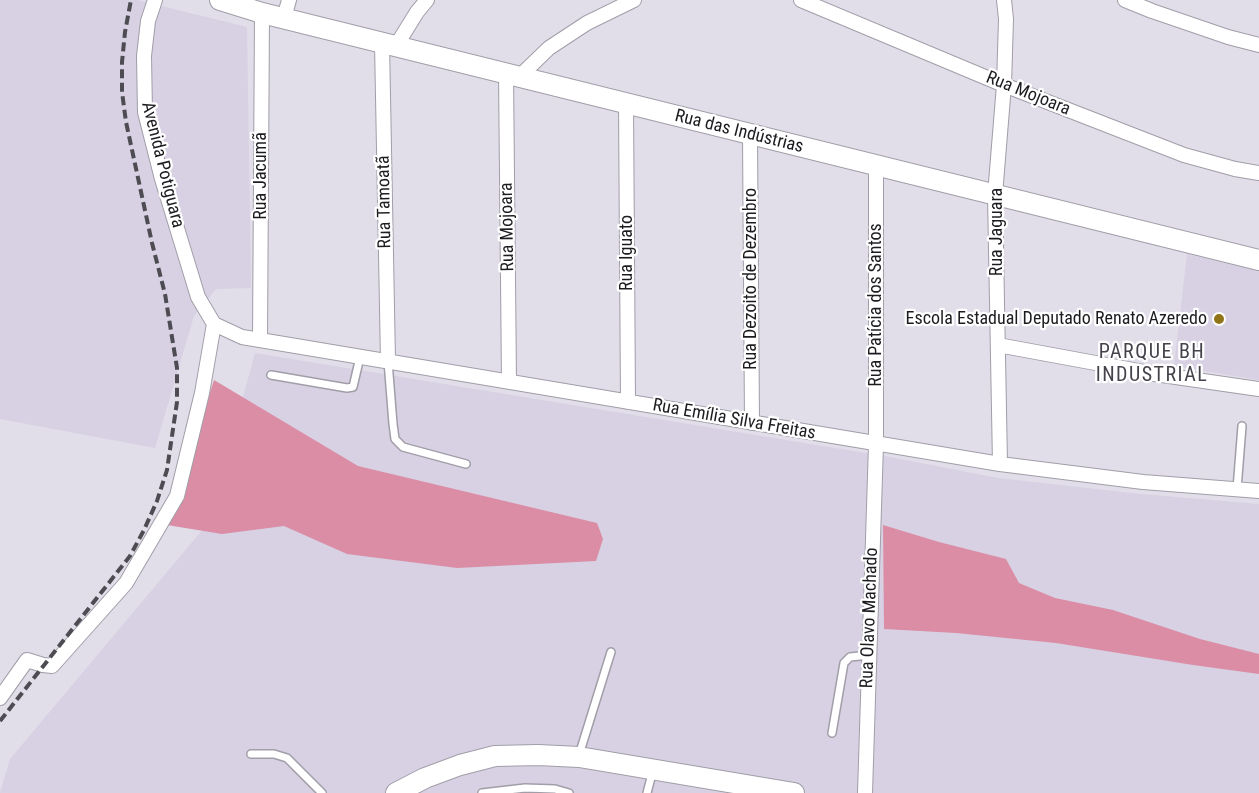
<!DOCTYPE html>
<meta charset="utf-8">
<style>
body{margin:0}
canvas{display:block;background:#e1dde9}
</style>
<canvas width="1259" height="793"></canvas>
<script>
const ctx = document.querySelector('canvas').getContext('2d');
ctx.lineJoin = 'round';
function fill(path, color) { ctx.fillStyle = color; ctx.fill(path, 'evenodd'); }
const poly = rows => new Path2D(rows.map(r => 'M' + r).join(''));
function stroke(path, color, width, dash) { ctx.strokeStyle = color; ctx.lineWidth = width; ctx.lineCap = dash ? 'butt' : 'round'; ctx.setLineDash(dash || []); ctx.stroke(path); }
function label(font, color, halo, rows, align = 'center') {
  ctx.font = font + ' "Roboto Condensed",sans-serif'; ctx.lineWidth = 4.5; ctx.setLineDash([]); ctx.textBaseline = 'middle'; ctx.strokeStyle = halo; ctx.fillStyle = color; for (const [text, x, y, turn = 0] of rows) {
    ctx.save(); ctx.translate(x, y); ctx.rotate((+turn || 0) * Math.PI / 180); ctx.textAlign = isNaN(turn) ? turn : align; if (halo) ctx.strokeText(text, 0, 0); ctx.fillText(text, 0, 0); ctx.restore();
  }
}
fill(poly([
 [0,0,137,0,247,27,251,288,216,289,194,316,155,448,0,419],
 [1187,254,1259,271,1259,380,1174,366],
 [255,353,890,457,998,478,1141,494,1259,504,1259,793,0,793,10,759,209,522]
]), '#d7d1e3');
fill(poly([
 [214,380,358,466,597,523,603,539,596,561,457,568,347,554,284,526,222,534,167,525],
 [883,525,939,542,1006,559,1019,583,1055,598,1113,610,1200,639,1259,654,1259,674,1193,665,1056,643,956,633,884,629]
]), '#db8da5');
const lane = poly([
 [388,361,393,424,395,439,403,447,466,464],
 [271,375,347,388,353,387,360,357],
 [1237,489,1242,426],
 [832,733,844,663,850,657,869,655],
 [251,754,274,754,287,758,322,793],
 [579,755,611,652],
 [482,793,525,788,555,789,569,793],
 [647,793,653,770]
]);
const street = poly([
 [155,0,148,21,144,56,145,112,162,179,198,297,214,324],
 [801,0,1004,85,1184,155,1235,169,1259,173],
 [1125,0,1152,11,1228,37,1259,45],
 [284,18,289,0],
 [382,43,388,361],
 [396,46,417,12,427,0],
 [506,73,509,382],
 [520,76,549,48,587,23,634,0],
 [626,103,628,402],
 [750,135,752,423],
 [214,324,242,337,1000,464,1143,482,1259,491],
 [260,340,262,13],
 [998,345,1155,374,1259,389],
 [1000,464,995,195,1004,85,1006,19,1004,0],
 [0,698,27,660,43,665,52,666,126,583,177,496,202,393,214,324],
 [865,793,876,444,876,166]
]);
const secondary = poly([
 [220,0,262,13,1259,260],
 [396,793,425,778,460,765,495,756,538,755,579,757,794,793]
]);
stroke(lane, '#a19ea8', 10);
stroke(street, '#a19ea8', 16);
stroke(secondary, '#a19ea8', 22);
stroke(lane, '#fff', 7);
stroke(street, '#fff', 14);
stroke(secondary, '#fff', 20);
stroke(poly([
 [0,721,130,556,144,530,157,501,167,470,177,402,177,368,165,294,152,243,126,122,122,92,122,62,125,32,131,0]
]), '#4d4c52', 4, [9, 4.5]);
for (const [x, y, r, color] of [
 [1219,319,6,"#917318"]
]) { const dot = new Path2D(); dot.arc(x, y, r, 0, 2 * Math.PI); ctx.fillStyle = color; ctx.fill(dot); stroke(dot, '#fff', 2); }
label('18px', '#1c1b1f', '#fff', [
 ["Rua Mojoara",1028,94,22],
 ["Rua das Indústrias",739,132,14],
 ["Avenida Potiguara",162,165,76],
 ["Rua Jacumã",261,176,-90],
 ["Rua Tamoatã",385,202,-91],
 ["Rua Mojoara",508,227,-91],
 ["Rua Jaguara",997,232,-90],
 ["Rua Iguato",627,253,-90],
 ["Rua Dezoito de Dezembro",751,279,-90],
 ["Rua Patícia dos Santos",876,305,-90],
 ["Rua Emília Silva Freitas",734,420,10],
 ["Rua Olavo Machado",870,618,-88]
]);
label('18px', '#1c1b1f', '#fff', [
 ["Escola Estadual Deputado Renato Azeredo",1207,319]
], 'right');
ctx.letterSpacing = '1.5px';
label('20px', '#45424b', '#fff', [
 ["PARQUE BH",1152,353],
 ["INDUSTRIAL",1152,376]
]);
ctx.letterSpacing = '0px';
</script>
